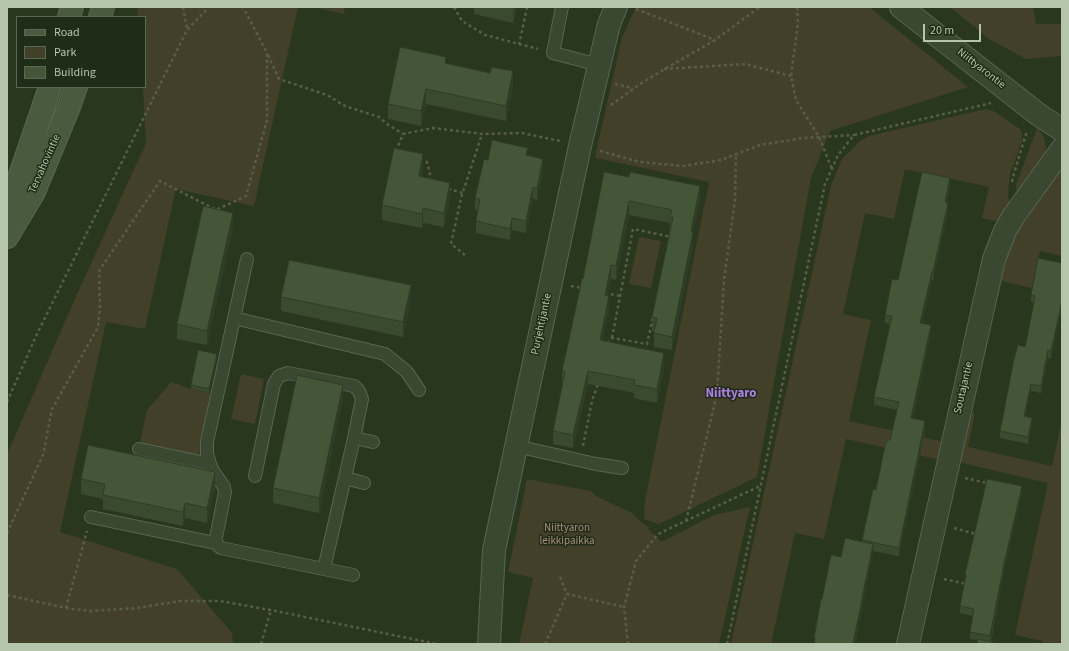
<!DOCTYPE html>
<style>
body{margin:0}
#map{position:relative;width:1069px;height:651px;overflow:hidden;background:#28371e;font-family:"Source Sans 3",sans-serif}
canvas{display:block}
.frame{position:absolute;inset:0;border:8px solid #b4c5ab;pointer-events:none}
.legend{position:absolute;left:16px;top:16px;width:130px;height:72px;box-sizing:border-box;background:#1f2c17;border:1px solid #5b6952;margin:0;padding:5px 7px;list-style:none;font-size:12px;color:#b4c5ab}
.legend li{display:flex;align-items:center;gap:8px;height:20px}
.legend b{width:20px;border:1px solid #5b6952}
.scale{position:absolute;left:923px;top:24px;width:58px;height:18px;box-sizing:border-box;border:2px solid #b4c5ab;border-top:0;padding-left:5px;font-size:12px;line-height:14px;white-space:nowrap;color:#b4c5ab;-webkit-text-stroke:3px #1f2c17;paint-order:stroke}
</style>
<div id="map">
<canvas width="1069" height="651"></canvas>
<div class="frame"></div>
<ul class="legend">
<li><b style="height:5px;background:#495b3f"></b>Road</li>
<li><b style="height:11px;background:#434029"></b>Park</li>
<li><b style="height:11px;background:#435637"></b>Building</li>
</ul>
<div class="scale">20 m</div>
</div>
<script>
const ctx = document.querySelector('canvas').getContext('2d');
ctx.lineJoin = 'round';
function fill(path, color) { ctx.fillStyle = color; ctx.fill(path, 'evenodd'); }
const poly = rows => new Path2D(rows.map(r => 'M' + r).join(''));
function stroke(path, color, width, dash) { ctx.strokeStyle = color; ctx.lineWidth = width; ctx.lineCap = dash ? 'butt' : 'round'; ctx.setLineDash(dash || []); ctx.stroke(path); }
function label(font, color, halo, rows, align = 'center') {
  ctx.font = font + ' "Source Sans 3",sans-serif'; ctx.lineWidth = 3; ctx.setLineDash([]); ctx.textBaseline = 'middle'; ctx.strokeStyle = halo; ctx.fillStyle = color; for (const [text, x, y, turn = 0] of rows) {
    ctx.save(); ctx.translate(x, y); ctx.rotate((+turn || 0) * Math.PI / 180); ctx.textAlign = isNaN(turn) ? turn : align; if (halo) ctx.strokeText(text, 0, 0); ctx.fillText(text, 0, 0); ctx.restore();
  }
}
fill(poly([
 [137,7,298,7,254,206,176,189,145,329,106,322,60,532,177,569,232,633,233,644,7,644,7,454,78,292,146,143,143,87,145,87,145,17,138,17],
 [313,7,345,7,344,14],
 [636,7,869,7,968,87,830,131,811,178,757,477,659,524,644,519,645,501,709,182,596,158,595,156,622,37],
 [950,7,1033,7,1036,24,1062,24,1062,56,1026,59,989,39],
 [986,109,993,111,1020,129,1022,134,1022,141,1010,174,1008,194,1010,206,1000,222,982,218,989,187,905,169,894,219,865,213,843,314,871,320,849,421,940,441,942,444,939,457,936,459,846,439,824,539,795,533,771,644,731,644,831,186,842,159,860,141,869,136],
 [1037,128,1042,134,1045,141,1046,148,1044,157,1018,196,1016,189,1016,185],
 [1062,163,1062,256,1040,251,1032,288,998,280,1012,234],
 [639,237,661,241,651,288,629,284],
 [241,374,264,379,255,424,231,419],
 [171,382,191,389,212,394,199,455,140,443,147,410],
 [966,411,975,413,968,447,1052,466,1062,420,1062,636,1060,644,1042,644,1043,641,1015,635,1048,483,958,462],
 [527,479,591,491,596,496,632,513,643,524,649,527,648,529,661,542,714,515,750,507,719,644,519,644,533,578,508,572]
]), '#434029');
const service = poly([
 [562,7,553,53,599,65],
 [234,318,385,354,407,372,419,390],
 [516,446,596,464,622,468],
 [139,449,210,464],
 [255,476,274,384,279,376,288,373,354,386,359,391,362,399,354,438],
 [345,478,364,483],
 [91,517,215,543,221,548,353,575],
 [215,543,225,492,224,487,213,471,210,464,207,453,207,442,247,259],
 [324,569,354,438,373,442]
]);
const minor = poly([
 [901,7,1039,115,1062,130],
 [489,644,494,550,580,146,609,24,616,7],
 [908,644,994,259,1005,231,1013,217,1062,149]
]);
const secondary = poly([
 [69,17,72,7],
 [100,17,103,7],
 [7,213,50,87],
 [7,237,34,192,69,107,76,87]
]);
stroke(service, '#57664f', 14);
stroke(minor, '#57664f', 24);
stroke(secondary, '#57664f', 24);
stroke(poly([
 [183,7,187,29],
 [454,7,462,21,485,35,538,49],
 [797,7,798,23,791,76,796,100,819,137,832,169],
 [636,9,715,40],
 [519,45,527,7],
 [268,55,279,79,327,95,345,106,379,117,387,124,403,134],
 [664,69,745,64,791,76],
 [615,84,633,88],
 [611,105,640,84,663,70,715,40,760,7],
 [396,151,403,134,433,128,482,134,522,133,560,141],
 [600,151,640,162,683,166,721,160,760,145,803,138,854,135],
 [420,160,427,162,432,182],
 [1012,182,1014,173,1027,131],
 [448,189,463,193],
 [465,255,451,244,461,198,482,134],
 [571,286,582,288],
 [605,293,620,296],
 [612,338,633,229,672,237],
 [607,343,612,338,647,344,653,317],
 [7,402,37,334,187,30,209,7],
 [583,446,592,401,598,384],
 [965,478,987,483],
 [686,521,717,394,724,280,735,200,736,154],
 [954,528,976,534],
 [7,533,43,455,52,409,98,327,100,306,99,271,160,181,216,210,246,196,267,120,267,53,243,7],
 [560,577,567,594],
 [944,579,966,584],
 [7,595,66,608,92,611,137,608,180,601,220,601,271,610,437,644],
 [66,608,87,531],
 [261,644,271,610],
 [545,644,567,594,624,607],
 [628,644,624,607,636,561,658,534,760,486],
 [727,644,825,184,838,155,854,135,991,103]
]), '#585d44', 2.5, [3, 3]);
stroke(service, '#3a4831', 12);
stroke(minor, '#3a4831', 22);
stroke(secondary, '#495b3f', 22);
fill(poly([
 [474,7,517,7,513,23,474,14],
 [446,63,513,86,506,121,426,104,421,126,388,119,388,104],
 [528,156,543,170,537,200,533,199,526,233,512,230,510,240,476,233,476,221,478,210,475,210,475,198,488,160],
 [423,169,422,177,450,198,444,227,423,223,422,228,382,220,382,205],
 [604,172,700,200,693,232,693,246,672,350,654,347,654,331,652,331,652,317,670,229,670,223,629,215,616,280,611,279,607,296,609,309,602,341,664,367,657,403,634,398,634,393,588,384,573,448,553,444,553,431,562,385,562,371,583,279],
 [950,186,947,203,948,211,933,280,932,280,922,323,931,333,913,418,925,429,899,556,873,551,855,644,814,644,814,638,822,599,841,557,862,542,890,440,897,410,874,405,874,397,890,324,885,323,885,315],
 [233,228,207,345,177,339,177,324],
 [1062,263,1062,308,1051,358,1048,358,1041,393,1031,391,1025,416,1032,425,1028,444,1000,438,1000,431,1025,347,1034,303,1031,302,1031,295],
 [281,297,411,300,403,337,281,311],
 [217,358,209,393,191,389,191,385],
 [343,399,319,513,273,503,273,488],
 [81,479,215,487,207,523,185,518,183,526,103,509,103,499,81,494],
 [1022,493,1004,571,991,642,970,639,970,632,973,616,960,613,960,606,965,580,965,574]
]), '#3a4a2f');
fill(poly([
 [514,7,517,7,513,23],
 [513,71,513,86,506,121,506,106],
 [426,89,426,104,421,126,421,111],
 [423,154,423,169,419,191,419,176],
 [543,159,543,170,537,200,537,188],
 [950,178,950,186,945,211,945,202],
 [450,183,450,198,444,227,444,213],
 [700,186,700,200,693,232,693,246,672,350,672,337,691,231],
 [533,187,533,199,526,233,526,221],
 [629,201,629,215,616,280,616,266],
 [948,203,948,211,933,280,933,272],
 [423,208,423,223,422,228,422,214],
 [233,213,233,228,207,345,207,331],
 [512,218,512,230,510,240,510,229],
 [611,265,611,279,605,309,605,295],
 [932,272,932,280,920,331,920,323],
 [411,285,411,300,403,337,403,322],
 [609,296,609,309,600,354,600,340],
 [1062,301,1062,308,1051,358,1051,351],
 [931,325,931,333,911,426,911,418],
 [1048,350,1048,358,1041,393,1041,386],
 [664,353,664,367,657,403,657,389],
 [217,354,217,358,209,393,209,389],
 [588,371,588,384,573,448,573,435],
 [1031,384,1031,391,1024,423,1024,416],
 [343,385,343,399,319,513,319,498],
 [1032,418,1032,425,1028,444,1028,437],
 [925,421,925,429,899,556,899,548],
 [215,472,215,487,207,523,207,508],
 [1022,486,1022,493,1004,571,990,643,990,636,1004,564],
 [185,503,185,518,183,526,183,512],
 [873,544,873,553,855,644,853,644]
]), '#2f3c26');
const building = poly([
 [400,47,446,57,445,63,490,73,492,67,513,71,506,106,426,89,421,111,388,104,400,47],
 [492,140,528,148,526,155,543,159,537,188,533,187,526,221,512,218,510,229,476,221,480,199,475,198,484,159,488,160,492,140],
 [394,148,423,154,419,176,450,183,444,213,423,208,422,214,382,205,394,148],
 [604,172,629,177,630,172,700,186,691,231,693,232,672,337,654,333,657,318,652,317,673,217,670,217,672,210,629,201,616,266,611,265,605,295,609,296,600,340,664,353,657,389,634,385,635,380,588,371,573,435,553,431,565,372,562,371,582,279,583,279,604,172],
 [922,172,950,178,945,202,948,203,933,272,932,272,920,323,931,325,911,418,925,421,899,548,862,540,873,489,876,490,884,450,887,440,890,440,899,402,874,397,892,316,885,315,892,279,898,280,922,172],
 [203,206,233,213,207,331,177,324,203,206],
 [1038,258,1062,263,1062,301,1051,351,1048,350,1041,386,1031,384,1024,416,1032,418,1028,437,1000,431,1014,359,1018,345,1025,347,1027,338,1035,296,1031,295,1038,258],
 [289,260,411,285,403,322,281,297,289,260],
 [198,350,217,354,209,389,191,385,198,350],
 [297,375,343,385,319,498,273,488,297,375],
 [88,445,215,472,207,508,185,503,183,512,103,495,105,484,81,479,88,445],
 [987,479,1022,486,1004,564,990,636,970,632,974,609,960,606,966,575,965,574,987,479],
 [845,538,873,544,853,644,814,644,815,638,814,638,821,599,822,599,831,555,841,557,845,538],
 [978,639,1001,644,977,644,978,639]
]);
fill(building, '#435637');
stroke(building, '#2f3c26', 1);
label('11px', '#b4c5ab', '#1f2c17', [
 ["Niittyarontie",981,69,38],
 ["Tervahovintie",45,164,-66],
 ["Purjehtijantie",542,324,-78],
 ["Soutajantie",964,388,-77]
]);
label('11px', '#ab8c81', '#1f2c17', [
 ["Niittyaron",567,529],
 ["leikkipaikka",567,542]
]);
label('bold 13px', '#ac7de3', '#1f2c17', [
 ["Niittyaro",731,394]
]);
</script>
